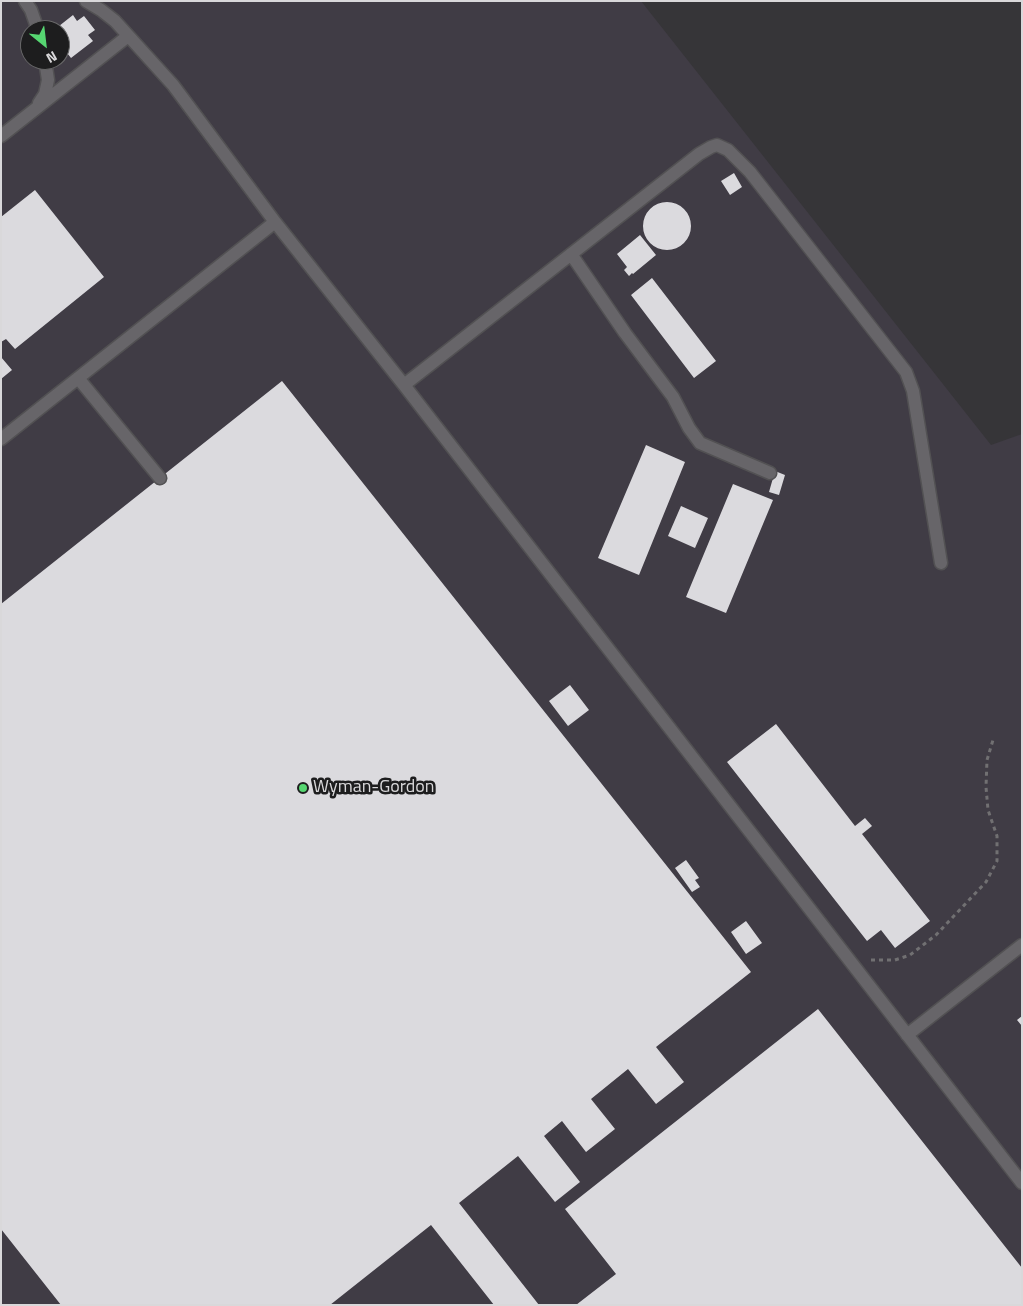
<!DOCTYPE html>
<style>
body{margin:0}
#map{position:relative;width:1023px;height:1306px;overflow:hidden;background:#363538;font-family:"Titillium Web",sans-serif}
canvas{display:block}
.frame{position:absolute;inset:0;border:2px solid #d9d8da;pointer-events:none}
.north{position:absolute;left:20px;top:20px;width:50px;height:50px;box-sizing:border-box;background:#1d1d1e;border:1px solid #686869;border-radius:50%;rotate:151deg;font-size:14px;font-weight:700;line-height:20px;text-align:center;color:#d9d8da}
.north::after{content:'';display:block;margin:auto;width:18px;height:22px;background:#56d671;clip-path:polygon(50% 0,100% 100%,50% 72%,0 100%)}
</style>
<div id="map">
<canvas width="1023" height="1306"></canvas>
<div class="frame"></div>
<div class="north">N</div>
</div>
<script>
const ctx = document.querySelector('canvas').getContext('2d');
ctx.lineJoin = 'round';
function fill(path, color) { ctx.fillStyle = color; ctx.fill(path, 'evenodd'); }
const poly = rows => new Path2D(rows.map(r => 'M' + r).join(''));
function stroke(path, color, width, dash) { ctx.strokeStyle = color; ctx.lineWidth = width; ctx.lineCap = dash ? 'butt' : 'round'; ctx.setLineDash(dash || []); ctx.stroke(path); }
function label(font, color, halo, rows, align = 'center') {
  ctx.font = font + ' "Titillium Web",sans-serif'; ctx.lineWidth = 5; ctx.setLineDash([]); ctx.textBaseline = 'middle'; ctx.strokeStyle = halo; ctx.fillStyle = color; for (const [text, x, y, turn = 0] of rows) {
    ctx.save(); ctx.translate(x, y); ctx.rotate((+turn || 0) * Math.PI / 180); ctx.textAlign = isNaN(turn) ? turn : align; if (halo) ctx.strokeText(text, 0, 0); ctx.fillText(text, 0, 0); ctx.restore();
  }
}
fill(poly([
 [1,1,641,1,991,445,1022,434,1022,1305,1,1305],
 [30,30,60,30,60,60,30,60]
]), '#403c45');
fill(poly([
 [73,15,77,21,84,16,95,30,88,35,93,41,71,58,60,44,60,30,54,30],
 [734,173,742,187,730,195,721,181],
 [35,190,104,277,15,349,6,339,1,342,1,217],
 '643 226a24 24 0 1 1 48 0a24 24 0 1 1-48 0Z',
 [640,235,656,255,633,274,632,273,629,276,624,270,627,267,617,254],
 [652,278,716,361,694,378,631,295],
 [1,357,12,370,1,379],
 [282,381,751,972,656,1047,684,1082,656,1104,628,1069,591,1099,615,1129,586,1152,562,1121,544,1136,580,1182,555,1202,518,1156,459,1203,539,1305,494,1305,431,1225,330,1305,61,1305,1,1229,1,604],
 [646,445,685,462,639,575,598,558],
 [775,471,785,475,779,495,769,492],
 [733,484,773,500,726,613,686,597],
 [681,506,708,518,695,548,668,536],
 [570,685,589,710,568,726,549,701],
 [776,724,855,826,865,818,872,826,862,834,930,921,895,948,881,930,867,941,727,762],
 [686,860,699,878,695,880,700,887,692,892,675,868],
 [746,921,762,943,746,954,731,932],
 [818,1009,1022,1268,1022,1305,576,1305,616,1274,565,1209],
 [1022,1016,1022,1026,1017,1020]
]), '#dbdade');
const lane = poly([
 [25,1,31,10,38,30],
 [86,1,101,10,115,21,173,85,275,222,404,385,1022,1183],
 [39,103,45,94,48,80,45,60],
 [1,136,128,36],
 [571,254,625,333,673,397,689,428,700,443,770,473],
 [78,378,160,478],
 [404,385,699,154,711,147,717,145,728,150,750,172,906,372,913,391,941,563],
 [1,439,275,222],
 [907,1035,1022,945]
]);
stroke(lane, '#525153', 15);
stroke(poly([
 [871,960,895,960,910,955,936,935,986,882,997,861,997,836,988,810,986,787,987,760,993,740]
]), '#717072', 3, [4, 4]);
stroke(lane, '#676569', 12);
for (const [x, y, r, color] of [
 [303,788,5,"#56d671"]
]) { const dot = new Path2D(); dot.arc(x, y, r, 0, 2 * Math.PI); ctx.fillStyle = color; ctx.fill(dot); stroke(dot, '#1d1d1e', 2); }
label('18px', '#d9d8da', '#1d1d1e', [
 ["Wyman-Gordon",313,788]
], 'left');
</script>
